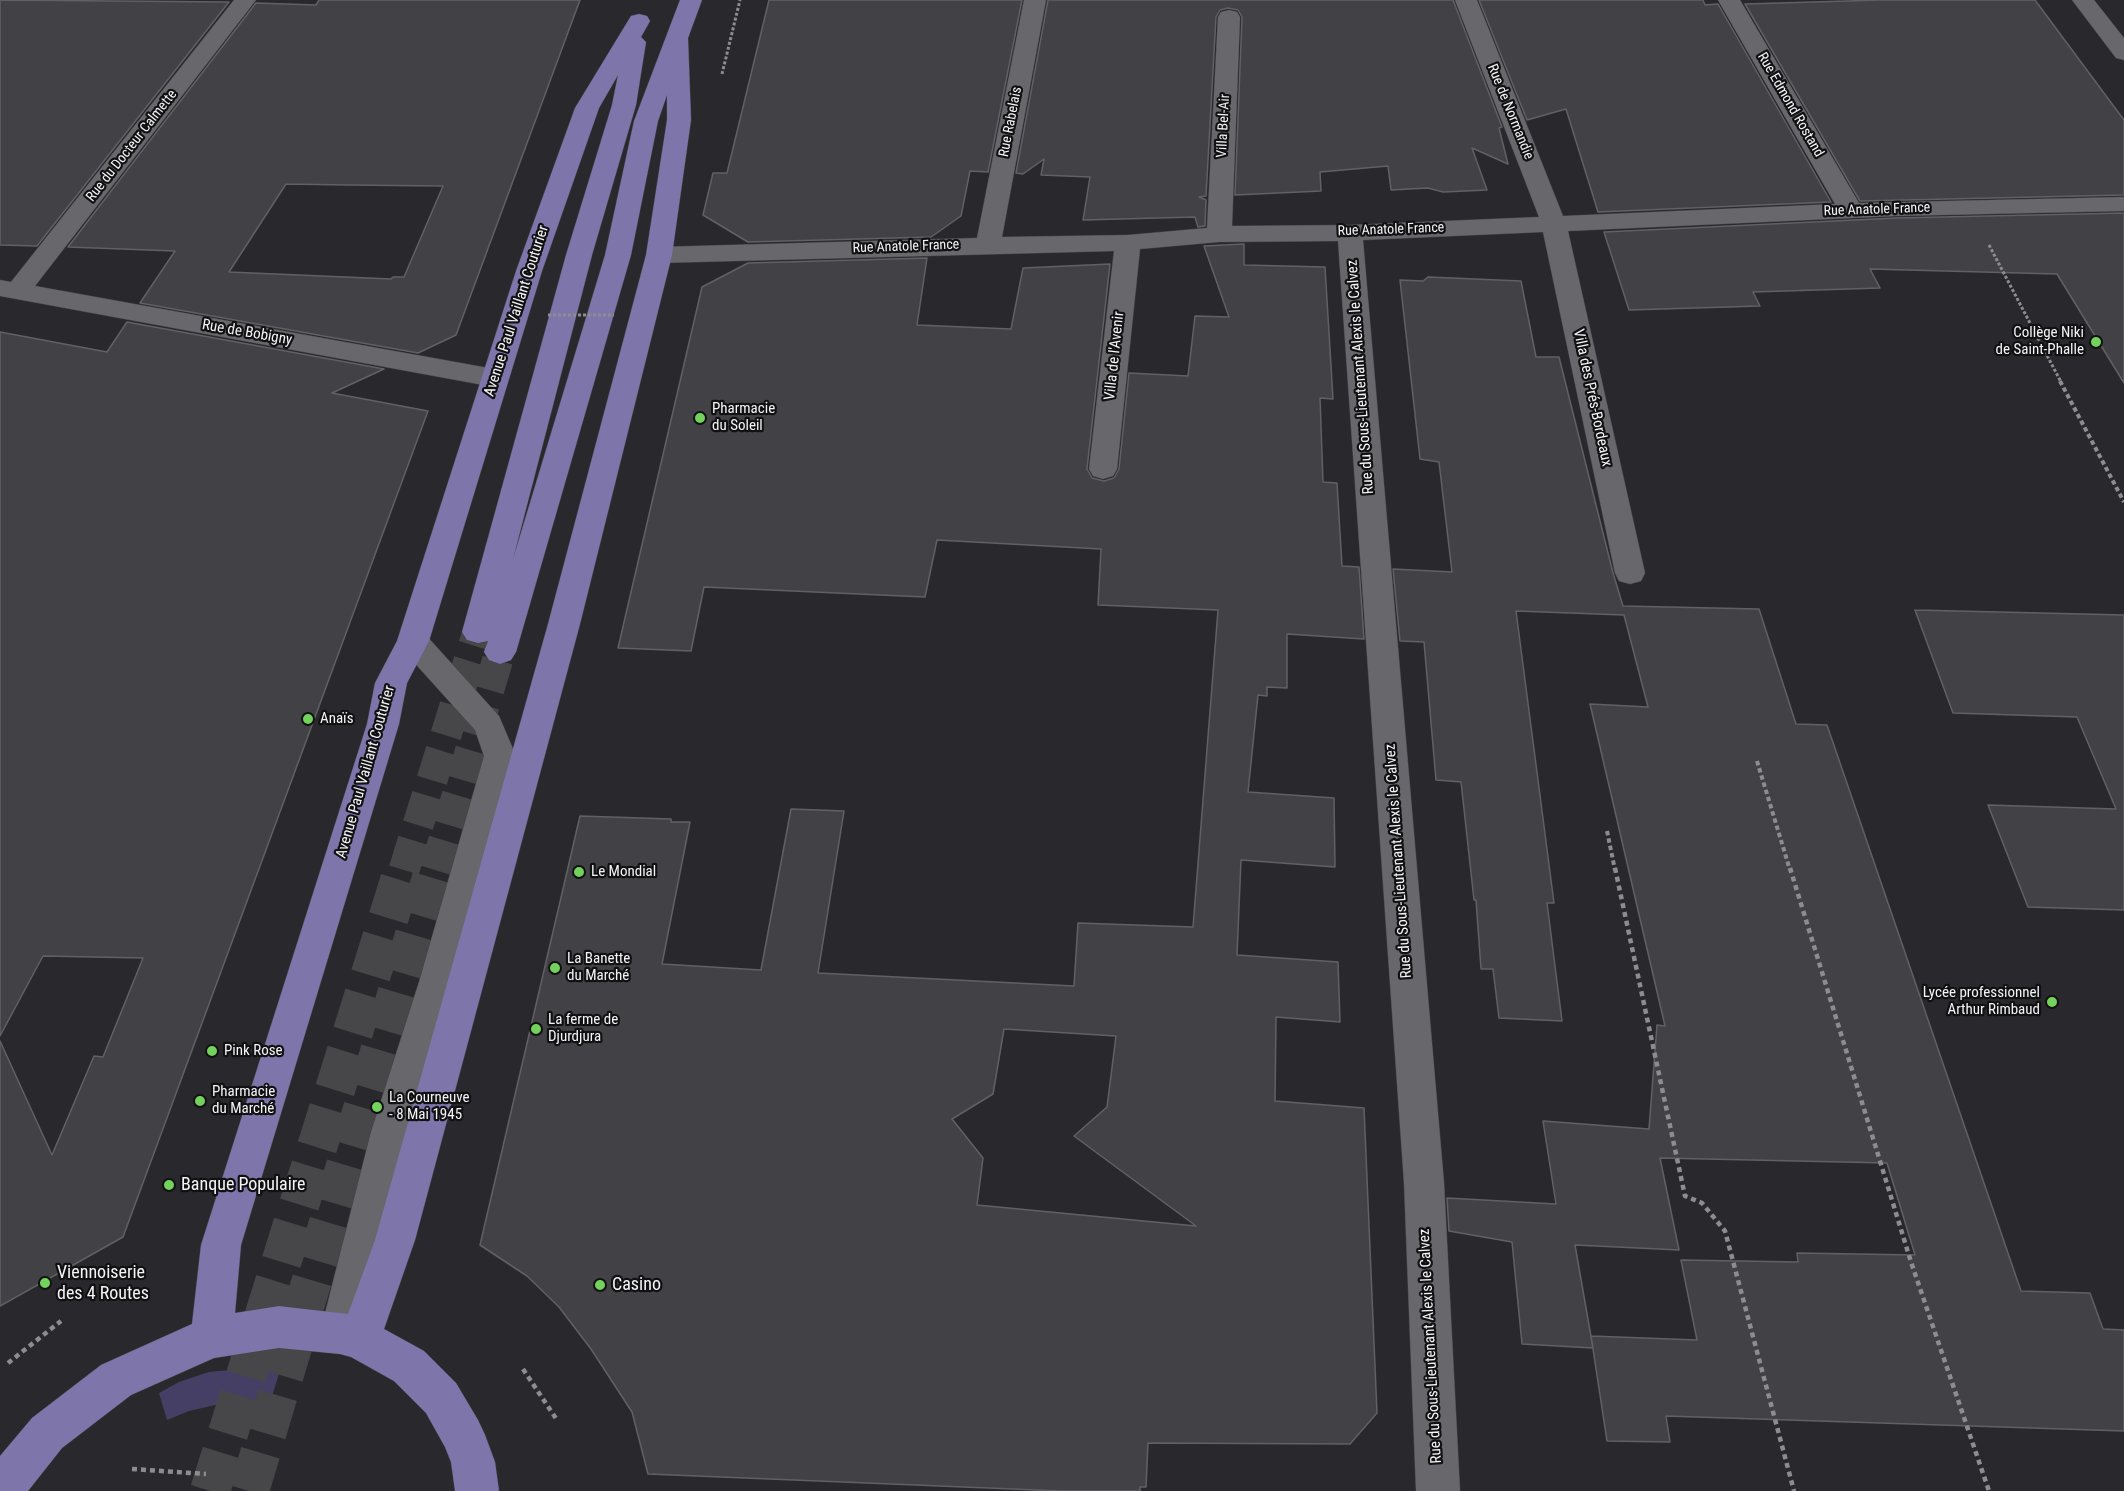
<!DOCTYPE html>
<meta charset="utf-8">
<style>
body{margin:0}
canvas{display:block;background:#29282c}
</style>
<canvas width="2124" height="1491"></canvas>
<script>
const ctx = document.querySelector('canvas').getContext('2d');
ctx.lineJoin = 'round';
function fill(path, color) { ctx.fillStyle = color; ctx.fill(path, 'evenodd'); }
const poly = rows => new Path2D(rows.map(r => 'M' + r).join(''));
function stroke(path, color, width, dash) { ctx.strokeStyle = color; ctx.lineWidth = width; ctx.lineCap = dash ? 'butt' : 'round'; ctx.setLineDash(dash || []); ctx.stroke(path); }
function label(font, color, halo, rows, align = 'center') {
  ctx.font = font + ' "Roboto Condensed",sans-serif'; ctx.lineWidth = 4.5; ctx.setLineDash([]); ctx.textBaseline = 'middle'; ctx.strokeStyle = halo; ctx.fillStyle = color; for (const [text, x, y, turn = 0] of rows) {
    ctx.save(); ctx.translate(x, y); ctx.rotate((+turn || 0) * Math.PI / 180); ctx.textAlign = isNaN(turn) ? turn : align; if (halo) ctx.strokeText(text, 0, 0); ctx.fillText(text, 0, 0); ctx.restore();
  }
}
fill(poly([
 [263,1367,280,1370,270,1403,228,1402,189,1411,167,1420,159,1393,179,1382,209,1372]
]), '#453f66');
const building = poly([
 [0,0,229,2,37,246,0,245,0,0],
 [319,0,580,0,456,335,418,353,140,303,175,251,68,247,256,3,316,5,319,0],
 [286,184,348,185,443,186,404,277,393,277,391,279,229,272,286,184],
 [769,0,1022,0,988,172,970,171,961,216,931,237,748,242,703,215,713,173,727,173,769,0],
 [1048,0,1453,0,1502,127,1499,128,1508,164,1472,148,1487,190,1443,192,1428,188,1391,190,1388,166,1320,172,1321,191,1235,195,1242,17,1238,10,1228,8,1220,10,1216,17,1206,196,1199,197,1206,200,1205,226,1198,227,1195,217,1083,220,1090,177,1041,175,1044,159,1023,174,1016,173,1048,0],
 [1479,0,1703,0,1705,5,1718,4,1831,202,1598,212,1566,109,1527,120,1479,0],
 [1881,0,2035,0,2124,120,2124,195,1860,201,1745,4,1881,0],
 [2124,213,2124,383,2057,274,1870,269,1880,288,1753,292,1760,306,1629,310,1604,232,1896,218,2124,213],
 [1244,244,1244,265,1325,267,1333,399,1320,398,1323,482,1337,483,1342,566,1359,567,1364,639,1287,634,1287,688,1267,687,1267,696,1258,695,1248,792,1334,798,1335,867,1241,860,1237,955,1338,962,1340,1022,1276,1017,1275,1101,1364,1108,1377,1413,1350,1444,1148,1443,1146,1487,1140,1487,1140,1491,1061,1491,648,1474,632,1412,591,1349,559,1307,527,1276,480,1245,580,816,671,819,671,822,690,822,662,964,761,970,791,809,844,811,818,973,1074,986,1078,923,1193,927,1218,610,1098,605,1101,549,937,540,925,597,704,587,691,651,618,648,702,287,748,263,927,258,917,325,1011,329,1023,268,1110,264,1087,469,1092,478,1104,481,1114,478,1119,469,1129,373,1188,376,1195,316,1229,317,1204,246,1244,244],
 [1004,1029,1116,1036,1107,1107,1074,1136,1196,1226,977,1205,983,1158,952,1119,993,1094,1004,1029],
 [1428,277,1521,281,1536,357,1559,357,1613,573,1623,606,1759,609,1796,724,1827,725,2021,1291,2090,1293,2103,1329,2124,1330,2124,1431,1666,1416,1670,1442,1607,1441,1591,1336,1697,1340,1681,1260,1798,1262,1797,1253,1915,1255,1887,1163,1660,1158,1679,1250,1575,1245,1593,1348,1522,1344,1512,1242,1449,1231,1447,1198,1556,1204,1543,1121,1649,1129,1657,1025,1665,1026,1590,704,1648,707,1624,615,1516,611,1554,903,1547,903,1562,1021,1499,1018,1493,969,1481,969,1476,900,1474,900,1461,782,1436,780,1424,642,1400,641,1393,569,1452,572,1439,462,1420,459,1400,280,1423,281,1428,277],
 [127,322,384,369,332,393,428,411,123,1237,0,1306,0,1041,52,1155,94,1056,103,1057,143,958,43,956,0,1036,0,332,107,352,127,322],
 [1915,610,2124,615,2124,910,2028,907,1988,805,2116,809,2077,717,1953,713,1915,610]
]);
fill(building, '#424246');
stroke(building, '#616165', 1.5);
stroke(poly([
 [404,870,478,632],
 [435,870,500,652]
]), '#47474a', 31, [31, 16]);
stroke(poly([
 [210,1491,404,868],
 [249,1491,435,868]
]), '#47474a', 40, [40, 20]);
const service = poly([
 [413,630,424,633,499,716,516,756,455,982,409,1132,360,1333,354,1347,340,1353,326,1347,320,1333,371,1132,419,982,484,756,475,730,402,649,398,641,402,633,413,630]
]);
const minor = poly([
 [234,0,256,0,35,286,494,369,504,372,508,378,504,384,494,387,0,296,0,280,11,282,234,0],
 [1024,0,1046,0,1002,237,1128,235,1207,228,1218,17,1221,12,1229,10,1237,12,1240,17,1232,226,1350,225,1539,217,1455,0,1477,0,1563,216,1835,204,1718,0,1740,0,1859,203,2124,197,2124,211,1896,216,1568,231,1645,573,1641,581,1630,584,1619,581,1615,573,1543,232,1363,240,1444,1183,1460,1491,1416,1491,1404,1183,1338,241,1219,242,1140,249,1117,469,1113,476,1103,479,1093,476,1089,469,1114,251,659,263,650,260,646,255,650,250,659,247,977,238,1024,0],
 [2072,0,2094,0,2124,38,2124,60,2116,58,2072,0]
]);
const primary = poly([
 [680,0,702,0,688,38,691,120,672,255,580,624,415,1240,384,1329,424,1351,456,1383,478,1420,485,1435,495,1462,499,1491,455,1491,451,1462,445,1447,426,1413,394,1381,351,1357,340,1354,279,1348,214,1358,131,1395,62,1448,28,1491,0,1491,0,1456,32,1418,101,1365,192,1324,201,1245,367,724,375,683,397,641,516,271,575,108,631,16,639,14,647,16,650,21,641,37,646,42,636,105,592,255,513,559,605,255,634,121,680,0],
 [618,75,612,105,566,255,462,632,467,640,478,643,488,641,484,652,489,660,500,664,511,660,516,652,631,255,658,121,667,95,667,120,646,255,548,624,375,1240,348,1314,279,1306,235,1313,241,1245,399,724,407,683,429,641,542,271,599,108,618,75]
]);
stroke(service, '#434346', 1);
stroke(minor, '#434346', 1);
stroke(primary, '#434346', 1);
stroke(poly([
 [722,74,740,0],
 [1989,245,2061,382]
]), '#8d8d90', 3, [3, 2]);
stroke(poly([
 [2060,381,2124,502],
 [1757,761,1790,870],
 [1607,831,1615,870]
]), '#8d8d90', 4, [4.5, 3]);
stroke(poly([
 [1615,868,1685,1196,1702,1203,1725,1231,1794,1491],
 [1790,868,1911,1262,1989,1491],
 [8,1363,61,1321],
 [523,1369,557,1420],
 [132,1469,206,1474]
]), '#8d8d90', 4.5, [5, 4]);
fill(service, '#68676c');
fill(minor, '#68676c');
fill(primary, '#7e75ab');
stroke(poly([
 [548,315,614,315]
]), '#8d8d90', 3, [3, 2]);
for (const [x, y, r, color] of [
 [2096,342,6,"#73d25c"],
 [700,418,6,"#73d25c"],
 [308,719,6,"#73d25c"],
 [579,872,6,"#73d25c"],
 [555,968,6,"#73d25c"],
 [2052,1002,6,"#73d25c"],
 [536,1029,6,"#73d25c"],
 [212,1051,6,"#73d25c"],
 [200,1101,6,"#73d25c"],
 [377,1107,6,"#73d25c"],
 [169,1185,6,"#73d25c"],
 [45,1283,6,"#73d25c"],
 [600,1285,6,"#73d25c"]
]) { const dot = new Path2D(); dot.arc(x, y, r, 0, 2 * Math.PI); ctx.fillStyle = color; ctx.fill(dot); stroke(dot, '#111113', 2); }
label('14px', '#f4f4f6', '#111113', [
 ["Rue Edmond Rostand",1790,105,60],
 ["Rue de Normandie",1510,112,68],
 ["Rue Rabelais",1011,122,-79],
 ["Villa Bel-Air",1224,126,-87],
 ["Rue du Docteur Calmette",132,146,-52],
 ["Rue Anatole France",1877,210,-2],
 ["Rue Anatole France",1391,230,-2],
 ["Rue Anatole France",906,247,-2]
]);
label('15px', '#f4f4f6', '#111113', [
 ["Avenue Paul Vaillant Couturier",517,311,-72],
 ["Rue de Bobigny",247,333,10],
 ["Villa de l'Avenir",1115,356,-84],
 ["Rue du Sous-Lieutenant Alexis le Calvez",1361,377,-94],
 ["Villa des Prés-Bordeaux",1592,398,78],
 ["Avenue Paul Vaillant Couturier",366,772,-74],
 ["Rue du Sous-Lieutenant Alexis le Calvez",1399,861,-94],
 ["Rue du Sous-Lieutenant Alexis le Calvez",1431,1346,-93]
]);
label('15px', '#f4f4f6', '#111113', [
 ["Collège Niki",2084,333,"right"],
 ["de Saint-Phalle",2084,350,"right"],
 ["Pharmacie",712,409],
 ["du Soleil",712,426],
 ["Anaïs",320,719],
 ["Le Mondial",591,872],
 ["La Banette",567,959],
 ["du Marché",567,976],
 ["Lycée professionnel",2040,993,"right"],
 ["Arthur Rimbaud",2040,1010,"right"],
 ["La ferme de",548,1020],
 ["Djurdjura",548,1037],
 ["Pink Rose",224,1051],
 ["Pharmacie",212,1092],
 ["du Marché",212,1109],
 ["La Courneuve",389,1098],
 ["- 8 Mai 1945",389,1115]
], 'left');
label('18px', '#f4f4f6', '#111113', [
 ["Banque Populaire",181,1185],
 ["Viennoiserie",57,1273],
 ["des 4 Routes",57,1294],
 ["Casino",612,1285]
], 'left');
</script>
